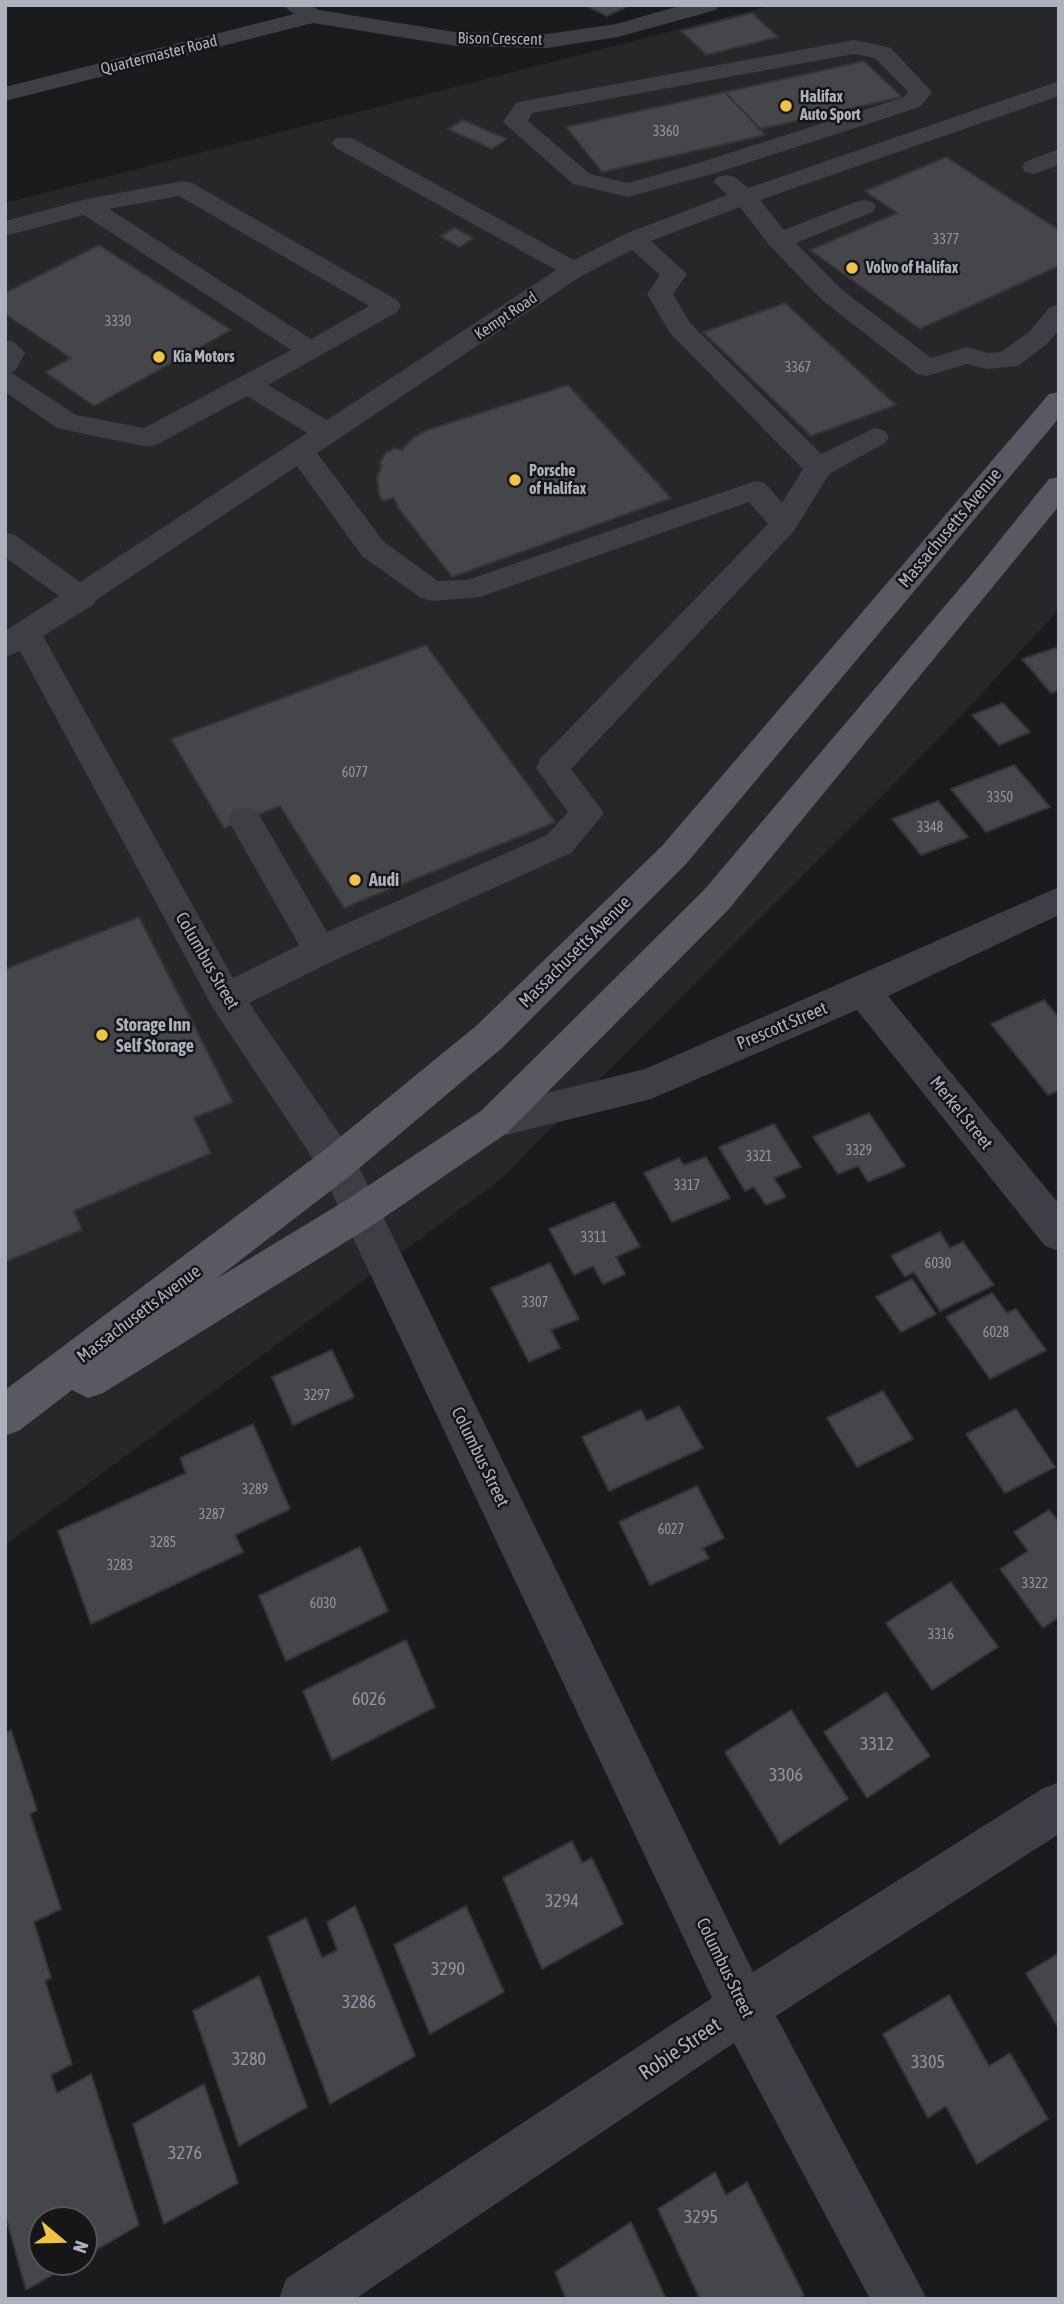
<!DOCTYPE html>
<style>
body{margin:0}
#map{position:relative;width:1064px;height:2304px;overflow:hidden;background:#1b1b1d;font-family:"Asap Condensed",sans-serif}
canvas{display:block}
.frame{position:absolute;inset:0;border:7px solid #adb1bc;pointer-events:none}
.north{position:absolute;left:28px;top:2206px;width:70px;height:70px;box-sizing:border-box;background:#161618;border:2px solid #52545a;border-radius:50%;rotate:109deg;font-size:19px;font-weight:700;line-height:28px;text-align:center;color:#adb1bc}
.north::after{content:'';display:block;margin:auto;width:24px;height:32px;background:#f0c440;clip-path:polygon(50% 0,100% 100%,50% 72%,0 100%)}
</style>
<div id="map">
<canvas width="1064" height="2304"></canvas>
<div class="frame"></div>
<div class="north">N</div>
</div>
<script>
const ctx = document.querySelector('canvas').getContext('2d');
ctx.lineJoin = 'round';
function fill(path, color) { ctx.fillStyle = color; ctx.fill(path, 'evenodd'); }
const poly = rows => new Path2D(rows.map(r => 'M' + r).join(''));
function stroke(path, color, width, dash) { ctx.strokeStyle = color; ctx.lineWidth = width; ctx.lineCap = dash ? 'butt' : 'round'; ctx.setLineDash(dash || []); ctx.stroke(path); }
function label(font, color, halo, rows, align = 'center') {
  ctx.font = font + ' "Asap Condensed",sans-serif'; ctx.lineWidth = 5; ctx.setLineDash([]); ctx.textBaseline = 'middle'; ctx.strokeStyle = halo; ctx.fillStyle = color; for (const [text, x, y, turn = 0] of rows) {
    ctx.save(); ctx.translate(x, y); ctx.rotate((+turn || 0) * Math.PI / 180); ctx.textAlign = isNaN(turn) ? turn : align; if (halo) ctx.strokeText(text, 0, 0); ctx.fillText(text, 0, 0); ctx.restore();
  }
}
fill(poly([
 [773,5,1059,5,1059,609,965,712,500,1180,5,1545,5,203]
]), '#27272a');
const building = poly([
 [585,5,630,5,607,16,585,5],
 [752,13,778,37,706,55,681,31,752,13],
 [864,61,902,97,760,129,725,92,864,61],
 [725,92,765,135,602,172,566,127,725,92],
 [463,120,507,139,492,149,448,129,463,120],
 [946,157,1059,230,1059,266,920,329,810,250,897,213,865,191,946,157],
 [455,228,474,238,459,247,440,236,455,228],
 [99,245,231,330,94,406,45,372,71,358,5,314,5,293,99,245],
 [785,303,896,405,811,436,703,332,785,303],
 [568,385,671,498,452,577,396,505,398,505,393,498,383,501,379,495,377,477,382,465,379,464,387,451,390,452,393,448,402,450,414,437,427,430,568,385],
 [426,645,555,822,344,908,280,806,224,828,171,739,426,645],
 [1059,647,1059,690,1051,693,1022,659,1059,647],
 [1003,703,1030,732,999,745,972,715,1003,703],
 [1014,765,1050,807,986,832,951,789,1014,765],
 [938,801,968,837,921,855,892,819,938,801],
 [139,917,233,1102,194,1118,211,1153,74,1211,82,1230,5,1262,5,969,139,917],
 [1044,1000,1059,1018,1059,1090,1048,1095,991,1024,1044,1000],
 [869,1113,905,1166,868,1182,858,1166,838,1174,813,1137,869,1113],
 [774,1124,801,1167,774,1178,786,1197,766,1205,754,1187,745,1191,719,1147,774,1124],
 [706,1157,730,1198,672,1222,644,1173,679,1158,684,1165,706,1157],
 [614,1202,640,1246,616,1257,625,1274,603,1284,593,1266,574,1275,549,1229,614,1202],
 [940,1232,950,1248,963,1242,994,1285,940,1311,914,1272,905,1277,891,1256,940,1232],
 [550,1263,579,1319,551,1330,560,1348,529,1362,491,1288,550,1263],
 [912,1279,936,1314,901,1332,876,1297,912,1279],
 [992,1293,1007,1313,1016,1309,1046,1350,990,1379,946,1317,992,1293],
 [332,1350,354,1397,293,1425,272,1377,332,1350],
 [883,1391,913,1439,857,1467,827,1418,883,1391],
 [679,1406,703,1448,609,1491,582,1437,641,1410,647,1421,679,1406],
 [1016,1409,1055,1467,1005,1493,966,1434,1016,1409],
 [253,1424,290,1509,235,1535,243,1552,91,1624,58,1531,186,1473,180,1458,253,1424],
 [697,1486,724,1538,703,1548,709,1558,650,1585,619,1522,697,1486],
 [1049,1510,1059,1522,1059,1617,1043,1628,1000,1569,1028,1551,1014,1532,1049,1510],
 [360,1547,388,1611,286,1661,259,1596,360,1547],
 [951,1582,998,1647,932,1690,886,1623,951,1582],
 [406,1640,435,1707,332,1760,303,1691,406,1640],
 [886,1692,930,1756,867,1798,824,1732,886,1692],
 [791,1710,848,1799,780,1844,725,1752,791,1710],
 [11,1730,37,1810,30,1814,61,1909,34,1922,51,1978,45,1981,72,2064,51,2075,57,2093,91,2074,139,2225,84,2257,84,2220,42,2220,42,2262,75,2262,26,2290,5,2214,5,1733,11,1730],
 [572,1841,582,1863,592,1858,623,1924,542,1969,503,1878,572,1841],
 [355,1906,415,2056,330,2104,268,1937,306,1918,322,1958,337,1950,327,1922,355,1906],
 [466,1906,504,1992,430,2034,394,1945,466,1906],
 [1059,1953,1059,2029,1026,1973,1059,1953],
 [259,1976,307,2107,239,2146,193,2011,259,1976],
 [949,1995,989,2066,1010,2053,1048,2119,977,2164,946,2106,928,2118,883,2034,949,1995],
 [204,2084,238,2183,164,2224,133,2124,204,2084],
 [715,2172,726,2195,747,2182,804,2295,798,2299,700,2299,658,2209,715,2172],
 [631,2222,666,2299,566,2299,555,2272,631,2222]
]);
fill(building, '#45464a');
stroke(building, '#353539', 2);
fill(poly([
 [282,5,310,5,319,10,455,32,547,34,616,24,683,5,719,5,716,10,618,37,547,48,455,46,313,23,5,101,5,87,294,14,282,5],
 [854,40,891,48,932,92,920,107,716,173,628,197,573,184,503,122,516,103,524,101,854,40],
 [854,54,875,58,908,92,904,97,698,163,628,183,590,174,528,121,532,113,854,54],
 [1059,81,1059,96,760,200,784,230,855,202,864,200,873,202,876,207,873,212,796,243,840,288,931,358,967,347,988,353,1001,352,1029,332,1050,307,1059,305,1059,330,1047,344,1018,366,987,369,967,364,927,376,917,374,822,300,770,246,740,207,651,241,687,274,673,294,690,323,821,454,875,428,885,431,889,437,885,443,829,474,794,531,571,769,604,813,571,853,333,961,249,1003,351,1151,753,1972,1042,1789,1059,1782,1059,1834,776,2016,927,2299,870,2299,734,2043,355,2299,279,2299,286,2279,712,1998,323,1174,213,1008,20,651,5,657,5,631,59,596,5,557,5,532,15,535,80,582,307,433,247,396,158,444,148,447,57,428,5,392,5,340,14,342,25,353,15,371,10,372,76,415,144,428,291,350,84,215,5,236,5,221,87,199,183,181,192,183,397,300,401,306,397,312,268,385,327,420,556,270,336,148,332,143,336,138,352,138,574,260,625,234,727,195,714,182,717,177,726,175,735,177,748,188,1059,81],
 [179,196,369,306,311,339,109,209,179,196],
 [632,250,660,275,647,294,670,333,803,469,782,503,765,483,755,481,467,580,438,581,384,542,317,453,583,275,632,250],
 [297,466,362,556,421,598,432,601,480,597,749,502,768,524,540,759,536,768,568,812,547,835,327,932,257,811,245,807,233,811,228,820,299,945,233,978,43,636,93,605,96,600,297,466],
 [1059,149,1059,165,1034,174,1025,172,1022,167,1025,162,1059,149],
 [1059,887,1059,915,888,996,1059,1204,1059,1251,1045,1246,857,1010,651,1099,494,1138,481,1133,475,1122,481,1111,494,1106,645,1069,1059,887]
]), '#3e3e44');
fill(poly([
 [1059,392,1059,418,686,864,502,1048,351,1175,216,1279,348,1199,481,1111,704,890,983,561,1049,479,1059,477,1059,506,728,910,507,1133,376,1223,103,1393,88,1398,72,1390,20,1430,5,1436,5,1390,323,1151,476,1026,662,846,1049,394,1059,392]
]), '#585961');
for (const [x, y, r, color] of [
 [786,106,7,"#f0c440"],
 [852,268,7,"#f0c440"],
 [159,357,7,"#f0c440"],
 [515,480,7,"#f0c440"],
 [355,880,7,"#f0c440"],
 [102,1035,7,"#f0c440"]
]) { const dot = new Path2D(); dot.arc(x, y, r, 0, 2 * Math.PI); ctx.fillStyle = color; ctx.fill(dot); stroke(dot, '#161618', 2.5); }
label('14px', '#9396a0', null, [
 ["3360",666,132],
 ["3377",946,240],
 ["3330",118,322],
 ["3367",798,368],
 ["6077",355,773],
 ["3350",1000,798],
 ["3348",930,828],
 ["3329",859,1151],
 ["3321",759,1157],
 ["3317",687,1186],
 ["3311",594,1238],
 ["6030",938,1264],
 ["3307",535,1303],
 ["6028",996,1333],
 ["3297",317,1396],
 ["3289",255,1490],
 ["3287",212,1515],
 ["6027",671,1530],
 ["3285",163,1543],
 ["3283",120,1566],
 ["3322",1035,1584],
 ["6030",323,1604],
 ["3316",941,1635]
]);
label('16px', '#adb1bc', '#161618', [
 ["Bison Crescent",500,39,1],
 ["Quartermaster Road",159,55,-14],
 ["Kempt Road",506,316,-34]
]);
label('bold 16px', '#adb1bc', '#161618', [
 ["Halifax",800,97],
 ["Auto Sport",800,115],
 ["Volvo of Halifax",866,268],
 ["Kia Motors",173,357],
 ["Porsche",529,471],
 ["of Halifax",529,489]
], 'left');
label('18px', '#adb1bc', '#161618', [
 ["Massachusetts Avenue",950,528,-50],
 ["Massachusetts Avenue",575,952,-45],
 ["Columbus Street",207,961,60],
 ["Prescott Street",782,1026,-23],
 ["Merkel Street",961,1113,51],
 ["Massachusetts Avenue",139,1314,-37],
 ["Columbus Street",480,1457,64],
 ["Columbus Street",725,1968,64]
]);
label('bold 18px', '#adb1bc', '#161618', [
 ["Audi",369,880],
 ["Storage Inn",116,1025],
 ["Self Storage",116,1046]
], 'left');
label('18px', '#9396a0', null, [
 ["6026",369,1699],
 ["3312",877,1744],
 ["3306",786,1775],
 ["3294",562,1901],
 ["3290",448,1969],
 ["3286",359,2002],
 ["3280",249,2059],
 ["3305",928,2062],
 ["3276",185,2153],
 ["3295",701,2217]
]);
label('21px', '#adb1bc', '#161618', [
 ["Robie Street",680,2049,-34]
]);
</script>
